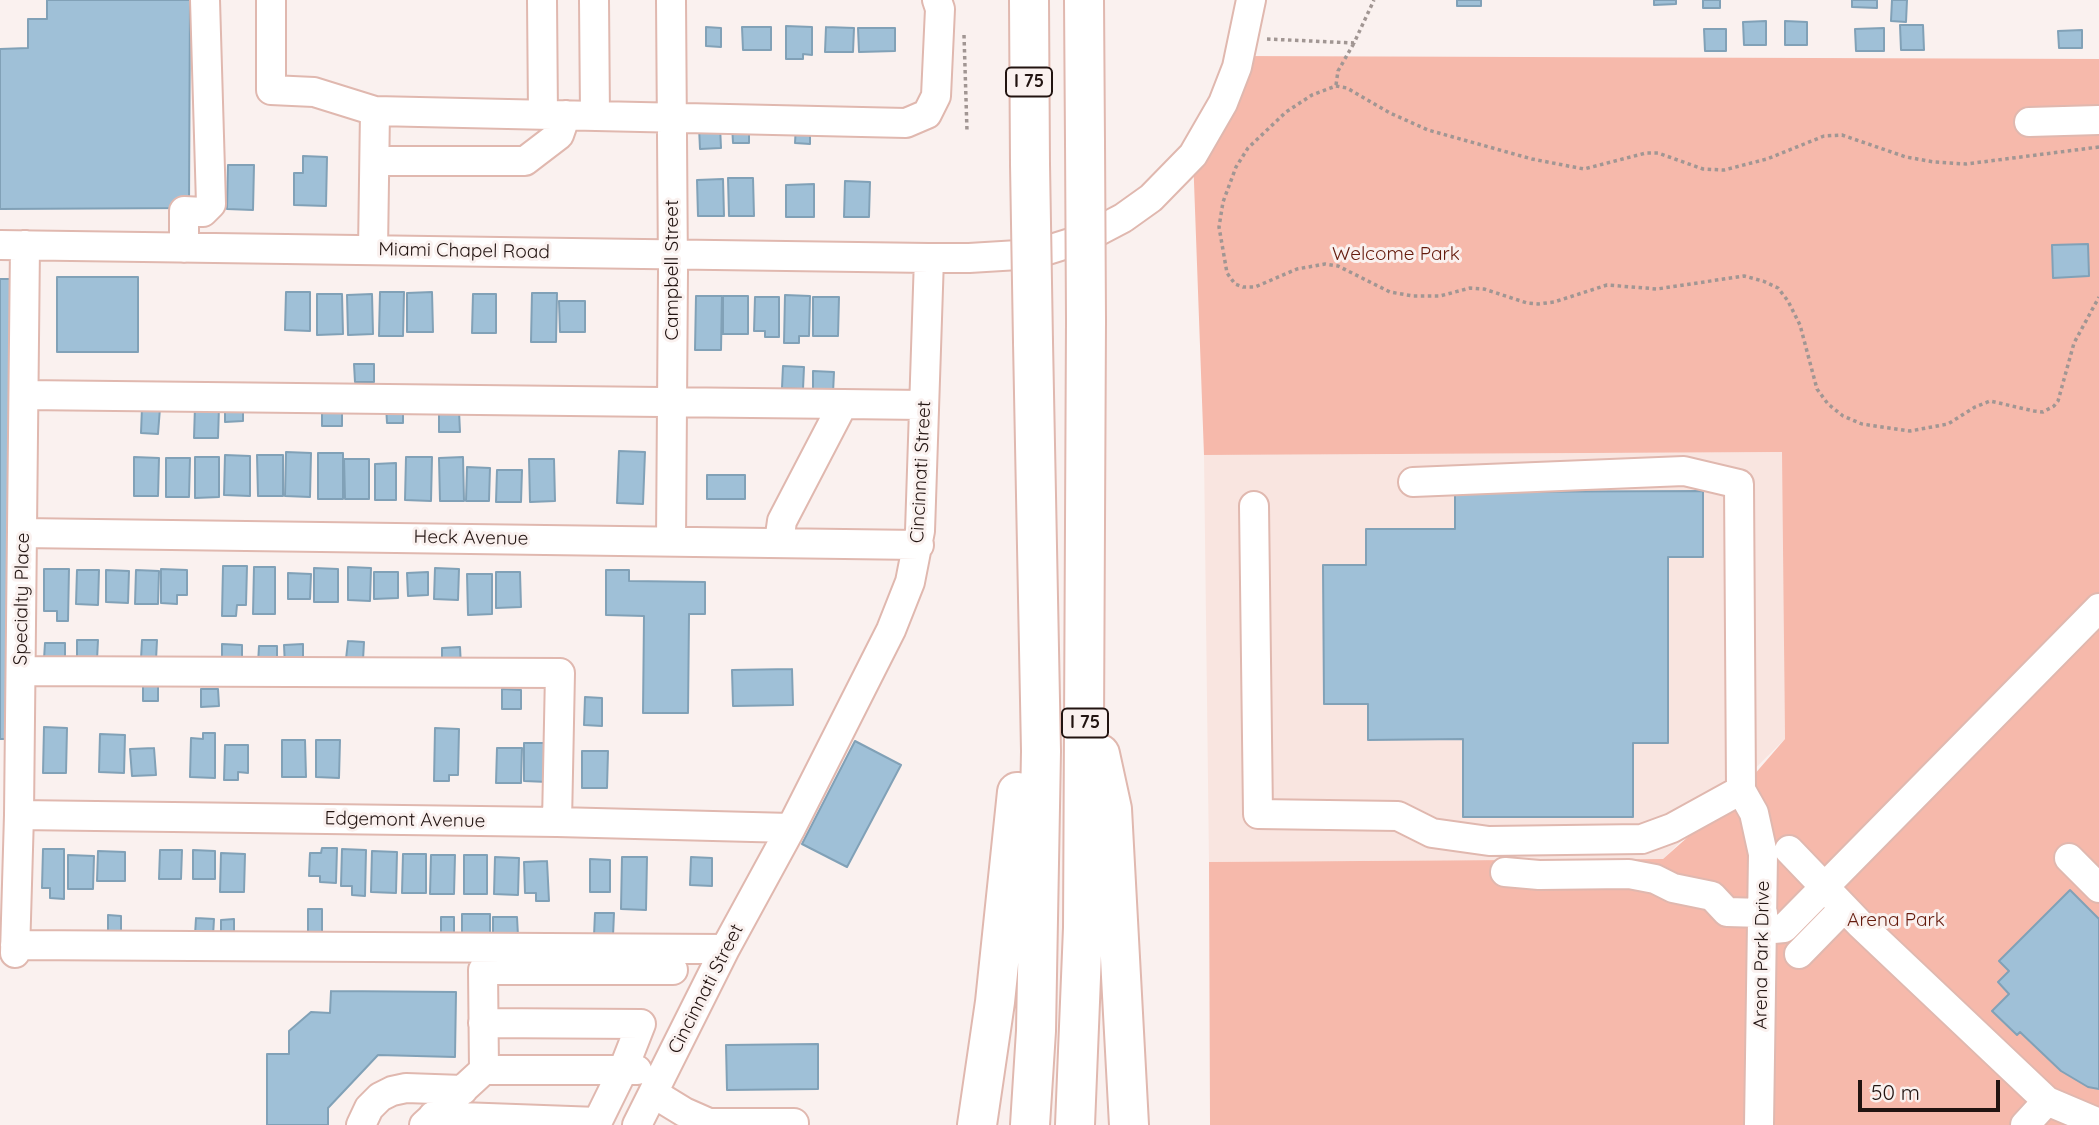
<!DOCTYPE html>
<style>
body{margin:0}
#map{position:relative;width:2099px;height:1125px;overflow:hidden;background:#faf1ef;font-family:Quicksand,sans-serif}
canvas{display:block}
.scale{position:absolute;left:1858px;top:1080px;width:142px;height:32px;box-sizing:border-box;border:4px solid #221411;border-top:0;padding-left:9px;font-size:21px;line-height:24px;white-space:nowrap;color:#221411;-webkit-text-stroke:5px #faf1ef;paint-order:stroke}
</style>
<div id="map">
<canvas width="2099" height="1125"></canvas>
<div class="scale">50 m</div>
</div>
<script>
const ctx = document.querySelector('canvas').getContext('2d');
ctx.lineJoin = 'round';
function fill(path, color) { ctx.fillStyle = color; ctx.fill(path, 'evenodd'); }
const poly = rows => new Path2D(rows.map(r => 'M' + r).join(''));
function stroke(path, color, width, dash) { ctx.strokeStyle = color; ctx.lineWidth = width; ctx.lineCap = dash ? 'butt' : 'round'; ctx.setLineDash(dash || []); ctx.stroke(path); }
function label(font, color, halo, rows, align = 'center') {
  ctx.font = font + ' Quicksand,sans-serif'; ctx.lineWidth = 6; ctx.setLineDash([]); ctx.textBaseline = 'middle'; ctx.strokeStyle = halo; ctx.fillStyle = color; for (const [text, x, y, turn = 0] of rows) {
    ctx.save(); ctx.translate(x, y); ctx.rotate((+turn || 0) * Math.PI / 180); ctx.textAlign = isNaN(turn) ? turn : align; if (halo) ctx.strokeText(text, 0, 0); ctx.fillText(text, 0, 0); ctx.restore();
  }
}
fill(poly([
 [1783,452,1785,739,1663,859,1209,862,1204,455]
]), '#f9e5e0');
fill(poly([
 [1239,56,2099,59,2099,1125,1210,1125,1209,862,1663,859,1741,790,1785,739,1782,452,1204,455,1193,155]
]), '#f6b9ab');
const building = poly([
 [47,0,190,0,189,208,0,209,0,49,28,48,28,19,47,19,47,0],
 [1457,0,1481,0,1481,6,1457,6,1457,0],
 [1654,0,1676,0,1676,4,1654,5,1654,0],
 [1703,0,1720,0,1720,8,1703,8,1703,0],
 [1852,0,1877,0,1877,8,1852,7,1852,0],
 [1892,0,1907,0,1906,22,1891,21,1892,0],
 [1766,21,1766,45,1744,45,1743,22,1766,21],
 [1785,21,1807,22,1807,45,1785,45,1785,21],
 [1900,25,1923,25,1924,50,1901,50,1900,25],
 [786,26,812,27,812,55,803,54,803,59,786,59,786,26],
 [706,27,721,28,721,47,706,46,706,27],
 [742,27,771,27,771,50,743,50,742,27],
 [826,27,854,28,853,52,825,52,826,27],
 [858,28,895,28,895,51,859,52,858,28],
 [1884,28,1884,51,1856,51,1855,29,1884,28],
 [1704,29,1726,29,1726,51,1705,51,1704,29],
 [2082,30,2082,48,2059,48,2058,31,2082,30],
 [732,124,749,124,749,143,733,143,732,124],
 [796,125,810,126,810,144,795,143,796,125],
 [720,126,721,148,700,149,699,127,720,126],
 [303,156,327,157,326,206,294,205,294,173,303,173,303,156],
 [228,165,254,165,253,210,227,209,228,165],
 [728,178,753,178,754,216,729,216,728,178],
 [723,179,724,216,698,216,697,180,723,179],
 [845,181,870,182,869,217,844,217,845,181],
 [814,184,814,217,786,217,786,185,814,184],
 [2088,244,2089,276,2053,278,2052,245,2088,244],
 [57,277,138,277,138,352,57,352,57,277],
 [0,279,11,279,9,739,0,739,0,279],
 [286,292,310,292,310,331,285,330,286,292],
 [380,292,404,292,403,336,379,336,380,292],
 [432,292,433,332,407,332,407,293,432,292],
 [532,293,557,293,556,342,531,342,532,293],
 [317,294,342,294,343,334,317,335,317,294],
 [372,294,373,334,348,335,347,295,372,294],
 [473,294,496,294,496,333,472,333,473,294],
 [785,295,810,296,809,336,799,336,799,343,784,343,785,295],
 [696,296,722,296,721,350,695,350,696,296],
 [723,296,748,296,748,334,723,334,723,296],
 [755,297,779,297,779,337,765,337,765,331,754,331,755,297],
 [813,297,839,297,838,336,813,336,813,297],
 [559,301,585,301,585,332,560,332,559,301],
 [354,364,374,364,374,382,355,382,354,364],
 [783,366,804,367,803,389,782,388,783,366],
 [813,371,834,372,833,393,813,393,813,371],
 [225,399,243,399,243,421,225,422,225,399],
 [322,404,342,404,342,426,322,426,322,404],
 [386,405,403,405,403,423,387,423,386,405],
 [195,406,219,407,218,438,194,438,195,406],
 [142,407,160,408,158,434,141,433,142,407],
 [439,411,459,411,460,432,439,432,439,411],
 [619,451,645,452,643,504,617,503,619,451],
 [286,452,311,453,310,497,285,496,286,452],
 [318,453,343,453,343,499,318,499,318,453],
 [225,455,250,456,250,496,224,495,225,455],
 [257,455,283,455,283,496,258,496,257,455],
 [134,457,159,458,158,496,134,496,134,457],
 [195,457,219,457,219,497,195,498,195,457],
 [406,457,432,457,431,501,405,500,406,457],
 [463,457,464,501,440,501,439,458,463,457],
 [166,458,190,458,189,497,166,497,166,458],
 [344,459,369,459,369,499,345,499,344,459],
 [529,459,554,459,555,501,530,502,529,459],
 [396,463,396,500,375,500,375,464,396,463],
 [467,467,490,468,489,501,466,501,467,467],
 [497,470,522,470,521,502,496,502,497,470],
 [707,475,745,475,745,499,707,499,707,475],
 [1703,491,1703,557,1668,557,1668,743,1633,743,1633,817,1463,817,1463,739,1368,740,1368,704,1324,704,1323,565,1366,565,1366,529,1455,529,1455,492,1703,491],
 [223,566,247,566,246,605,237,605,236,616,222,616,223,566],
 [254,567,275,567,275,614,253,614,254,567],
 [348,567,371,568,370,601,348,600,348,567],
 [314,568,338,569,338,602,314,602,314,568],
 [435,568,459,569,458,600,434,599,435,568],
 [44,569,69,569,68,621,57,621,57,611,44,611,44,569],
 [161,569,187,570,187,595,177,595,177,604,161,603,161,569],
 [77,570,99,570,98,605,76,604,77,570],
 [106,570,129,571,128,603,106,602,106,570],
 [136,570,159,571,158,604,135,604,136,570],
 [606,570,629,570,629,581,705,582,705,614,689,614,688,713,643,713,644,616,606,615,606,570],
 [374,572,398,572,398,598,374,599,374,572],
 [428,572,428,595,408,596,407,573,428,572],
 [496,572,520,572,521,607,496,608,496,572],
 [288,573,311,574,310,599,288,599,288,573],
 [467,574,492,574,492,614,468,615,467,574],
 [77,640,98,640,97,660,77,660,77,640],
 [142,640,157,640,156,660,141,659,142,640],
 [348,641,364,642,363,660,346,659,348,641],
 [45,643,65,643,65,660,44,659,45,643],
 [222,644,242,645,242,665,222,664,222,644],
 [303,644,303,666,285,667,284,645,303,644],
 [259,646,277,646,277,665,258,664,259,646],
 [460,647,461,667,442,667,442,648,460,647],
 [792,669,793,705,733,706,732,670,792,669],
 [143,684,158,684,158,701,143,701,143,684],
 [201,689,218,689,219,706,201,707,201,689],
 [502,689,521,690,521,709,502,709,502,689],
 [585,697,602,698,602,726,584,725,585,697],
 [44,727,67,728,66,773,43,773,44,727],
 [435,728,459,729,458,775,449,775,449,781,434,781,435,728],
 [203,733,215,733,215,778,190,777,191,738,203,739,203,733],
 [100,734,125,735,124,773,99,772,100,734],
 [282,740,305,740,306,777,282,777,282,740],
 [316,740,340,740,339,778,316,777,316,740],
 [855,741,901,765,847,867,802,844,855,741],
 [524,743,548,743,548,782,524,781,524,743],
 [225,745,248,745,248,773,238,772,238,780,224,780,225,745],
 [154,748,156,775,132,776,130,749,154,748],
 [497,748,522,748,521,783,496,783,497,748],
 [582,751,608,751,607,788,582,788,582,751],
 [322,848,337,848,336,883,320,882,320,876,309,876,310,853,321,853,322,848],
 [43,849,64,849,64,899,50,898,50,888,42,888,43,849],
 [342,849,366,850,365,896,352,895,352,886,341,886,342,849],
 [160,850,182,850,181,879,159,879,160,850],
 [193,850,215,851,215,879,193,879,193,850],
 [98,851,125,852,125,881,97,881,98,851],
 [372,851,397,852,396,893,371,892,372,851],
 [221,853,245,854,244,892,220,892,221,853],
 [403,854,426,854,426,893,402,893,403,854],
 [68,855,94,856,93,889,68,889,68,855],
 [431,855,455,855,454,894,430,894,431,855],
 [464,855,487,855,487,894,464,894,464,855],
 [495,857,519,858,518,895,494,894,495,857],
 [622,857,647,857,646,910,621,909,622,857],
 [691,857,712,858,712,886,690,885,691,857],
 [590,859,610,860,610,892,590,892,590,859],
 [547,861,549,901,536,901,536,893,525,893,524,862,547,861],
 [2070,890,2099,919,2099,1089,2088,1087,2061,1071,2020,1032,2017,1035,1992,1011,2009,994,1998,982,2009,971,1999,961,2070,890],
 [308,909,322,909,322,933,308,933,308,909],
 [595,913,614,913,613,936,594,936,595,913],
 [462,914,490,914,490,938,462,938,462,914],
 [108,915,121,916,121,933,108,933,108,915],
 [441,917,454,917,454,935,441,935,441,917],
 [493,917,517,917,518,936,493,937,493,917],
 [196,918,214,919,213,936,195,935,196,918],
 [234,919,234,936,221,936,221,920,234,919],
 [331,991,456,992,455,1057,378,1055,328,1108,328,1125,267,1125,267,1054,289,1054,289,1031,311,1012,330,1013,331,991],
 [818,1044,818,1089,727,1090,726,1045,818,1044]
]);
fill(building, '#9fc0d7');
stroke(building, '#81a1b7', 2);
const minor = poly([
 [271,0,271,90,314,92,375,111,373,250],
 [542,0,543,114],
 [594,0,595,115],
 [375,111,906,123,927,114,936,96,940,9,937,0],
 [2029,122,2099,120],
 [375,161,525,161,559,135,566,115],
 [0,245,929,258,969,258,1035,254,1083,239,1123,218,1151,198,1193,155,1223,103,1237,67,1251,0],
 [184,248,184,211,203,212,211,204,205,0],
 [24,395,843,404],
 [1413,482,1684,471,1739,484,1741,790,1754,813,1763,854,1759,1125],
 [1254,506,1258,814,1398,816,1432,833,1489,841,1642,839,1672,828,1741,790],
 [22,533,919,545],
 [671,540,673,271,671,0],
 [779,542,782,521,843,404,924,405],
 [21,671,560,673,557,822],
 [19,815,557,822,791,828],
 [1789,850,1860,924,2047,1101,2099,1123],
 [2069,858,2099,888],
 [1505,872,1539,875,1629,874,1655,879,1673,888,1712,896,1727,912,1763,913],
 [1763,930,1784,928,2099,608],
 [15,945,725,949],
 [15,953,19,815,25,245],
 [1799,954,1844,908],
 [483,1023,641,1024,623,1070,596,1125],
 [484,1070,483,970,673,970],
 [653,1093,684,1112,709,1123,794,1123],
 [433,1116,598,1122],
 [361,1125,369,1108,380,1097,392,1091,406,1088,463,1090],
 [424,1125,484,1070,637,1070],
 [637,1125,725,949,791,828,891,630,910,582,920,531,929,258],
 [2025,1125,2047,1101]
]);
const highway = poly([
 [1029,0,1030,164],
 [1084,0,1085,142],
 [1100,754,1112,809,1129,1125],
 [977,1125,995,1002,1017,792],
 [1030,1125,1036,1031,1041,751,1033,342],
 [1075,1125,1083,928,1086,321]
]);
stroke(minor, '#e0b8af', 32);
stroke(highway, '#e0b8af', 42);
stroke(poly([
 [964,35,967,131],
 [1267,39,1354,43,1374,0],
 [1336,85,1338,71,1354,43],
 [2099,147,1966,164,1934,162,1906,157,1842,135,1824,136,1767,159,1724,170,1703,169,1658,153,1646,153,1584,169,1532,159,1428,130,1390,113,1347,88,1336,86,1312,95,1286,112,1248,148,1236,167,1223,202,1219,227,1227,273,1235,284,1243,287,1255,287,1297,269,1325,264,1338,266,1390,292,1413,296,1440,296,1470,288,1484,289,1527,303,1538,304,1554,302,1607,285,1657,289,1744,276,1763,281,1778,288,1788,301,1800,325,1817,389,1828,404,1843,416,1862,424,1910,431,1948,424,1975,407,1990,401,2034,411,2043,412,2054,406,2058,401,2074,343,2099,297]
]), '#a19693', 3.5, [3.5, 3.5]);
stroke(minor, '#fff', 28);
stroke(highway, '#fff', 38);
const highwayBridge = poly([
 [1085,142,1086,321],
 [1030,164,1033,342]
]);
stroke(highwayBridge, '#e0b8af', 42, []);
stroke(highwayBridge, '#fff', 38);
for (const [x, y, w] of [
 [1029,82,46],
 [1085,723,46]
]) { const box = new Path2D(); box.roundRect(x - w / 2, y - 14.5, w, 29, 5); ctx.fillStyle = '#faf1ef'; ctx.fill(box); stroke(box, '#221411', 2); }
label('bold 18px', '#221411', null, [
 ["I 75",1029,82],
 ["I 75",1085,723]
]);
label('19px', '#221411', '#faf1ef', [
 ["Miami Chapel Road",464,251,1],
 ["Campbell Street",672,270,-90],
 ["Cincinnati Street",921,472,-87],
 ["Heck Avenue",471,538,1],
 ["Specialty Place",22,599,-89],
 ["Edgemont Avenue",405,820,1],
 ["Arena Park Drive",1762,955,-89],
 ["Cincinnati Street",706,989,-63]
]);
label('19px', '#651b0d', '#faf1ef', [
 ["Welcome Park",1396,254],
 ["Arena Park",1896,920]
]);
</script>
